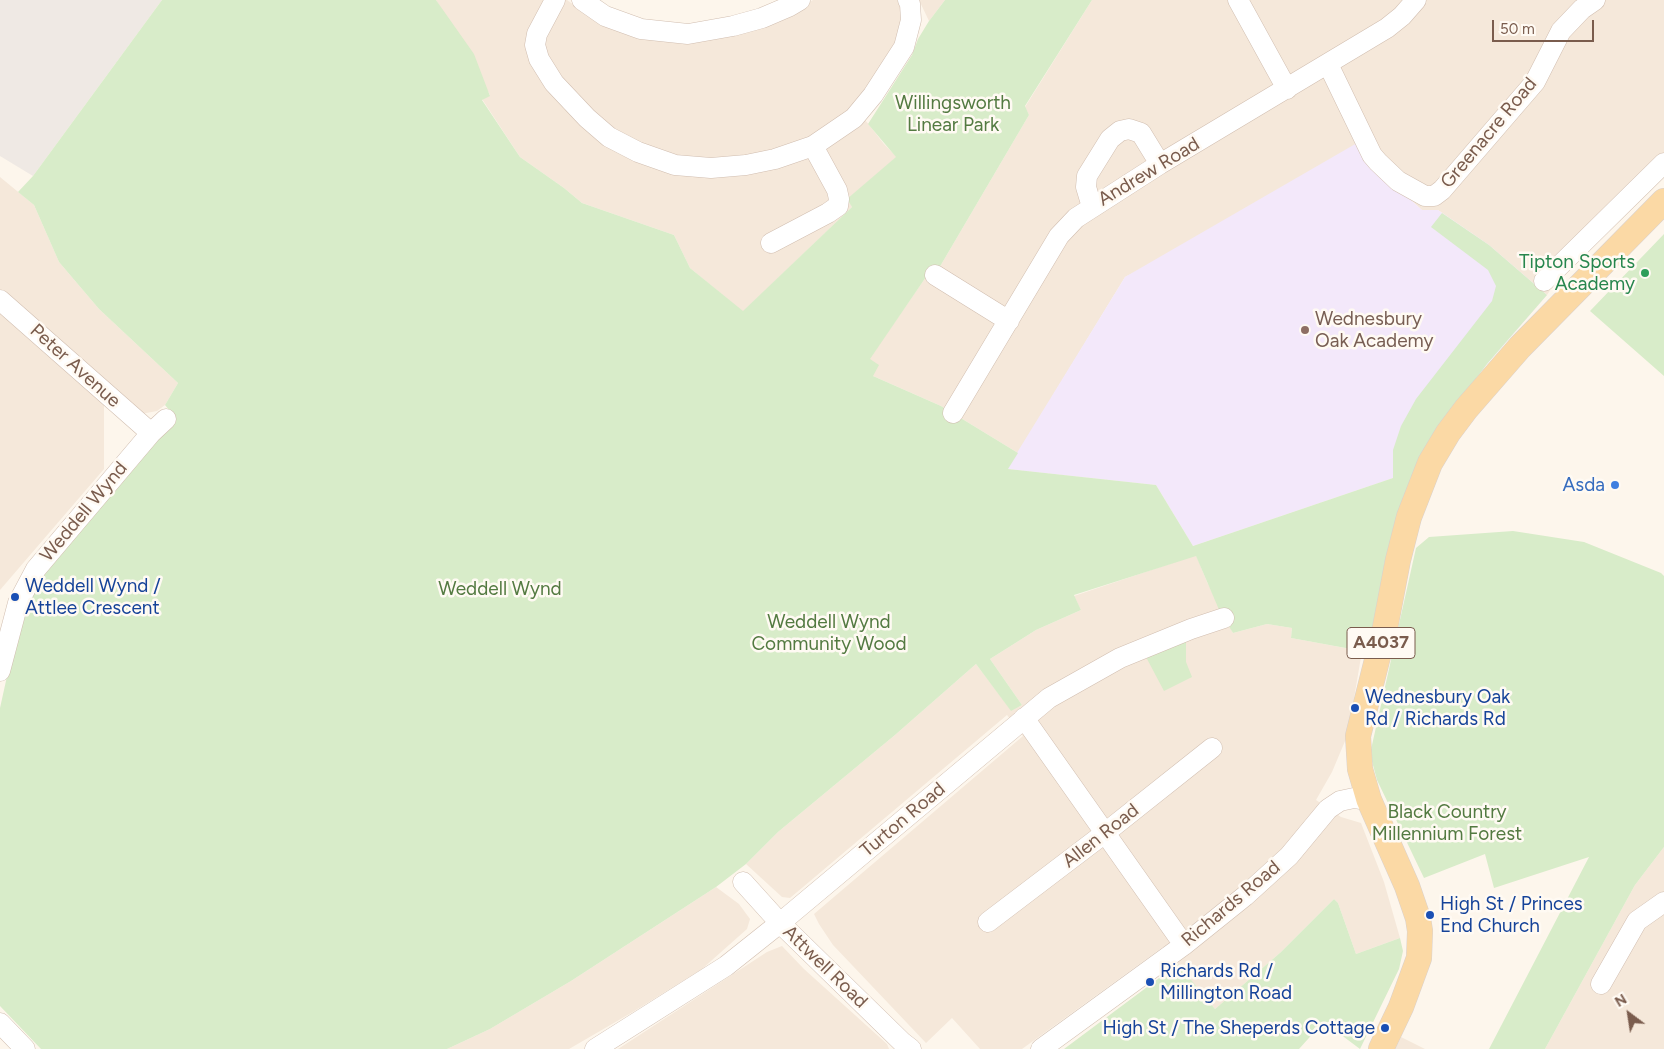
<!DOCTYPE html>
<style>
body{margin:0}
#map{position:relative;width:1664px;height:1049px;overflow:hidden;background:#fdf6ec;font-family:Figtree,sans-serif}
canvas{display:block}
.north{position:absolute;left:1604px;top:989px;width:50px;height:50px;-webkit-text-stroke:4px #fffaf3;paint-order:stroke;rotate:329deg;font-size:14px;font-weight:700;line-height:20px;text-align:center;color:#7a5c4d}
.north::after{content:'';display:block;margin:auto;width:18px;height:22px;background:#7a5c4d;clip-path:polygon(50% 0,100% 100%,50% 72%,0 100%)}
.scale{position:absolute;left:1492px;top:20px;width:102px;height:22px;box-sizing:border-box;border:2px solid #7a5c4d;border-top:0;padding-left:6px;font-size:15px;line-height:18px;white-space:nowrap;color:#7a5c4d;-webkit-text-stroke:4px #fffaf3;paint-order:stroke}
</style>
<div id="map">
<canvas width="1664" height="1049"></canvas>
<div class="north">N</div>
<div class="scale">50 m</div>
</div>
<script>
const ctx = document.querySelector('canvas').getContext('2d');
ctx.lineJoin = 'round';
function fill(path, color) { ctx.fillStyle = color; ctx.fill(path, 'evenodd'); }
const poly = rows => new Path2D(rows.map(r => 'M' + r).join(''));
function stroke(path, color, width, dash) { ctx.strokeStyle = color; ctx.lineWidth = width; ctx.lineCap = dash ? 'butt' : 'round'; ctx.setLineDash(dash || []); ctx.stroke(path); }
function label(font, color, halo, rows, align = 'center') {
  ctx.font = font + ' Figtree,sans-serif'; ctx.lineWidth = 5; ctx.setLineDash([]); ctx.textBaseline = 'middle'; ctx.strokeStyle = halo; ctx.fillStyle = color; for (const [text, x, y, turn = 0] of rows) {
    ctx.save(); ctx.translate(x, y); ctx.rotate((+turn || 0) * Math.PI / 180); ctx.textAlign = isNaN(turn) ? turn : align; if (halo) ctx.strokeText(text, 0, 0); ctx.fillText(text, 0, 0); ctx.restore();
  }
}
fill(poly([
 [436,0,567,0,600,24,678,42,716,39,764,25,792,13,813,0,897,0,903,9,897,48,855,107,884,144,897,157,848,199,852,207,743,312,690,268,674,235,582,203,564,188,520,157,482,99,490,95],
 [919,0,945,0,929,21],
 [1092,0,1664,0,1664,154,1590,229,1547,295,1489,245,1438,210,1422,210,1364,158,1125,277,1018,453,941,406,873,376,869,359,926,277,935,275,1029,115,1025,107],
 [0,177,34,205,59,262,99,309,178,383,165,405,157,411,141,414,0,289],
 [0,309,104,402,104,469,0,590],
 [1196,555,1207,582,1233,633,1267,624,1292,628,1291,638,1362,651,1348,734,1332,772,1316,800,1341,817,1361,823,1384,882,1400,938,1356,954,1338,903,1334,899,1281,952,1215,1009,1163,947,1022,1049,980,1049,952,1018,926,1043,833,945,819,924,814,914,1023,736,1007,715,790,898,782,897,746,864,778,832,895,735,976,664,1011,710,1022,705,990,659,1036,630,1081,610,1074,596],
 [1664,847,1664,1049,1545,1049,1635,885],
 [716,887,739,904,750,919,747,929,702,969,631,1013,569,1049,447,1049,490,1029,571,981],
 [782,946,804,969,887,1044,889,1049,618,1049,767,952],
 [1401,1037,1425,1049,1395,1049]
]), '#f5e8da');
fill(poly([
 [0,0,162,0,33,176,0,156]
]), '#efe9e4');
fill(poly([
 [1357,143,1364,158,1422,210,1438,210,1489,245,1547,295,1487,364,1399,476,1193,546,1156,485,1007,469,1125,277]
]), '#f3e8fa');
fill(poly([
 [162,0,436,0,474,54,490,96,482,100,520,157,564,188,582,203,674,235,690,268,743,311,852,207,847,199,896,157,868,124,912,55,918,39,929,21,945,0,1092,0,1025,106,1029,115,935,275,926,277,870,359,879,365,873,376,941,406,1018,453,1008,469,1156,485,1193,546,1393,478,1393,450,1401,426,1416,399,1492,301,1496,286,1488,270,1431,227,1442,213,1489,245,1547,295,1487,364,1430,440,1370,643,1362,651,1291,638,1292,628,1267,624,1233,633,1220,612,1196,556,1074,595,1081,610,1036,630,990,659,1022,705,1011,711,976,664,895,735,778,832,746,864,716,887,571,981,490,1029,447,1049,41,1049,0,1006,0,708,17,631,31,589,174,416,165,405,178,383,99,309,59,262,34,205,18,192,33,176],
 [1664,234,1664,376,1590,311],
 [1513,531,1584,542,1661,573,1664,576,1664,847,1635,885,1545,1049,1489,1049,1589,857,1494,888,1485,854,1424,878,1377,780,1370,754,1416,548,1429,537],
 [1186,641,1186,662,1192,677,1164,691,1146,657],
 [1334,899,1338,903,1356,954,1400,938,1403,951,1399,969,1360,1049,1332,1028,1317,1029,1299,1049,1064,1049,1178,964,1215,1009,1281,952]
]), '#d8ecc9');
const minor = poly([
 [555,0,537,34,535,45,539,59,554,83,587,118,609,137,638,152,675,165,711,168,746,165,775,159,813,146,854,118,873,95,904,47,911,20,910,4,908,0],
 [582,0,605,16,641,29,688,34,733,26,762,18,790,6,800,0],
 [1238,0,1287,89],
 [1328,64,1372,155,1378,162,1398,181,1425,196,1434,196,1442,190,1535,82,1561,31,1582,9,1595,0],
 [1092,207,1086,187,1087,176,1110,139,1120,131,1129,129,1141,133,1160,164],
 [771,243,828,213,838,206,839,199,837,190,813,146],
 [935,275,1009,321],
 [1544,281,1664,163],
 [0,300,151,433],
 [953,413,1059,236,1076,218,1160,164,1387,28,1402,16,1416,0],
 [0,671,18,603,36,569,151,433,166,419],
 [1024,718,1184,945],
 [743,882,780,923,902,1042,911,1049],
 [988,922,1105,833,1212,748],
 [1601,984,1637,921,1664,902],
 [0,1023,25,1049],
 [595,1049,726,966,780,923,1049,698,1120,658,1191,629,1224,618],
 [1041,1049,1184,945,1245,896,1289,856,1328,809,1340,801,1354,798,1369,800]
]);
const major = poly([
 [1381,1049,1401,1007,1419,958,1420,931,1418,918,1407,886,1369,800,1360,769,1358,736,1385,628,1398,560,1409,517,1430,463,1448,433,1466,409,1520,347,1664,201]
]);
stroke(minor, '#d1beb0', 21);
stroke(major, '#dad1cd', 26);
stroke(minor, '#fff', 20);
stroke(major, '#fbd9a5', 25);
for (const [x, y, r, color] of [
 [1645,273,5,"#2e9e5b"],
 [1305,330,5,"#8d6e63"],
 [1615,485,5,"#3f7fe0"],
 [15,597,5,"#1a4fb4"],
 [1355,708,5,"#1a4fb4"],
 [1430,915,5,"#1a4fb4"],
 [1150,982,5,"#1a4fb4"],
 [1385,1028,5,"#1a4fb4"]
]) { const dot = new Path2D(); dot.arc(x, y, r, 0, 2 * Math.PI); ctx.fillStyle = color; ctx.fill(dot); stroke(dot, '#fffaf3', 2); }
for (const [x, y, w] of [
 [1381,643,68]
]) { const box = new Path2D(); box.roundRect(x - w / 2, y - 15.5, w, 31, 4); ctx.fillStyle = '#fffaf3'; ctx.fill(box); stroke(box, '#7a5c4d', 1); }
label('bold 18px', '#7a5c4d', null, [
 ["A4037",1381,643]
]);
label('19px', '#537a41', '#fffaf3', [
 ["Willingsworth",953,103],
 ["Linear Park",953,125],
 ["Weddell Wynd",500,589],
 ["Weddell Wynd",829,622],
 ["Community Wood",829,644],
 ["Black Country",1447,812],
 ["Millennium Forest",1447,834]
]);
label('19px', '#7a5c4d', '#fffaf3', [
 ["Greenacre Road",1489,133,-50],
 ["Andrew Road",1149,172,-31],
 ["Peter Avenue",75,366,42],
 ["Weddell Wynd",84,512,-50],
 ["Turton Road",903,820,-40],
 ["Allen Road",1101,836,-38],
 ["Richards Road",1231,904,-40],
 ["Attwell Road",825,967,44]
]);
label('19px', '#27864d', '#fffaf3', [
 ["Tipton Sports",1635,262],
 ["Academy",1635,284]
], 'right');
label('19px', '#785e54', '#fffaf3', [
 ["Wednesbury",1315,319],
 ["Oak Academy",1315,341]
], 'left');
label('19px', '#366cbe', '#fffaf3', [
 ["Asda",1605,485]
], 'right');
label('19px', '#164399', '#fffaf3', [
 ["Weddell Wynd /",25,586],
 ["Attlee Crescent",25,608],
 ["Wednesbury Oak",1365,697],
 ["Rd / Richards Rd",1365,719],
 ["High St / Princes",1440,904],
 ["End Church",1440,926],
 ["Richards Rd /",1160,971],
 ["Millington Road",1160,993],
 ["High St / The Sheperds Cottage",1375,1028,"right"]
], 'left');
</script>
